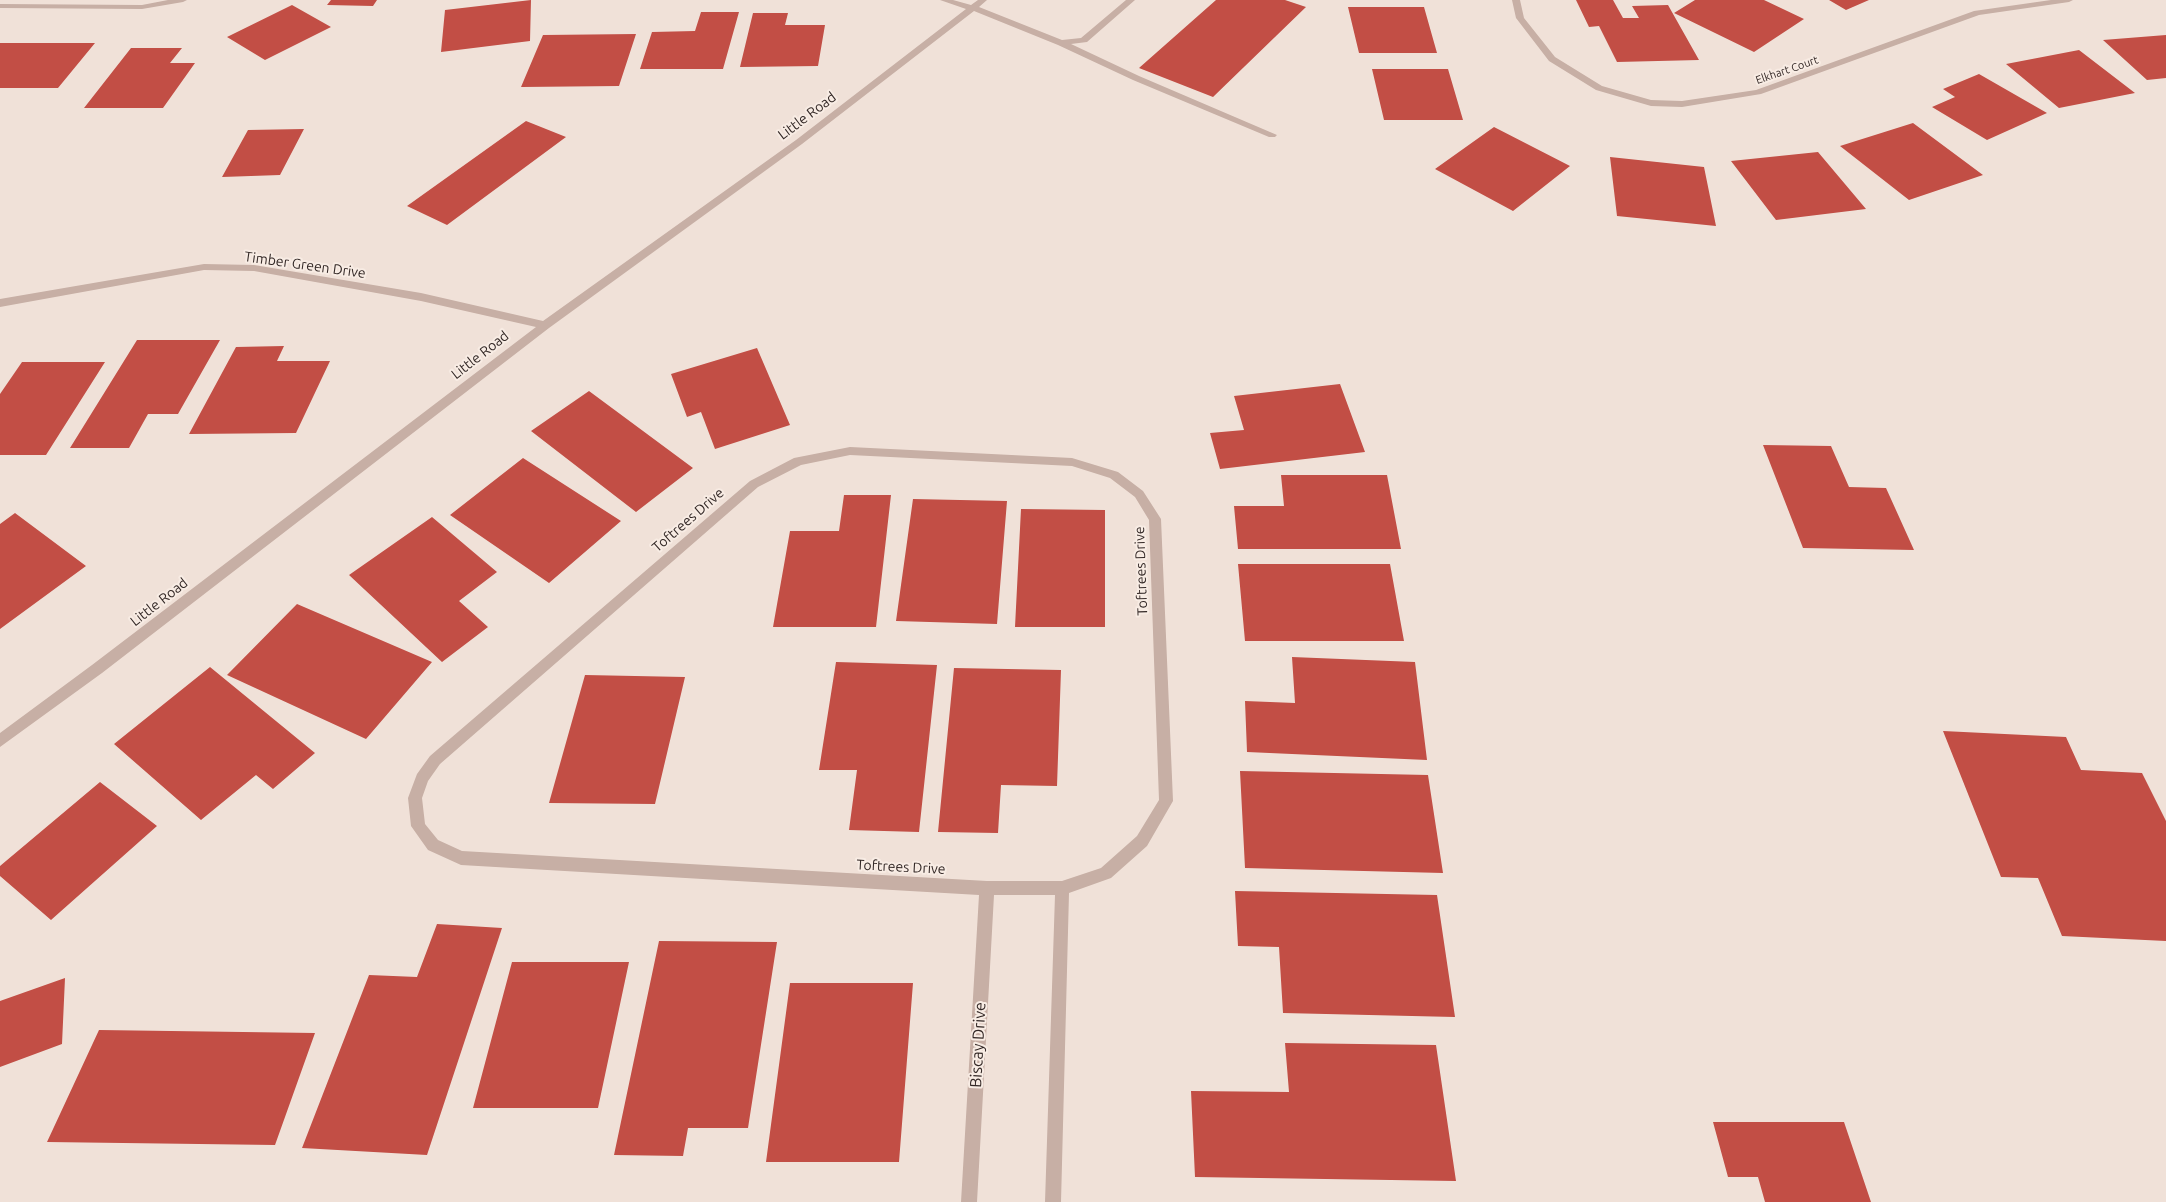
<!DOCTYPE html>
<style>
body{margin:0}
canvas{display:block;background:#f0e1d8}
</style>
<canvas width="2166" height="1202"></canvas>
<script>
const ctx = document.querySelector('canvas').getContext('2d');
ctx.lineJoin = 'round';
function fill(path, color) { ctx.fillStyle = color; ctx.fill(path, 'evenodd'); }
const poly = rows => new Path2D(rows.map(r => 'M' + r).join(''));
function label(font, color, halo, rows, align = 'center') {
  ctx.font = font + ' Ubuntu,sans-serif'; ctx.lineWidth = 4; ctx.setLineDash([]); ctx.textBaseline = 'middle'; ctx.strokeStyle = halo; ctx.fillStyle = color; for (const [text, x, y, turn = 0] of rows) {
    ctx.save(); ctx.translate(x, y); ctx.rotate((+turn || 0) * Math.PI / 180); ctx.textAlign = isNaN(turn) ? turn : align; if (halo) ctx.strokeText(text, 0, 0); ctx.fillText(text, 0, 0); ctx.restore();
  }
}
fill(poly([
 [331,0,377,0,373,6,327,5],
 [531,0,530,41,441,52,445,10],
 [1216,0,1285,0,1306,7,1213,97,1139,68],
 [1576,0,1613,0,1623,18,1639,18,1632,6,1668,5,1699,60,1617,62,1599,26,1589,27],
 [1695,0,1764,0,1804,19,1754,52,1674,13],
 [1829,0,1869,0,1846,10],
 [292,5,331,27,265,60,227,37],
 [1348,7,1424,7,1437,53,1359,53],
 [701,12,739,12,723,69,640,69,652,32,695,31],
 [753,13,788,13,785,25,825,25,818,66,740,67],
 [636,34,619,86,521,87,543,35],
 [2166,35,2166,78,2147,80,2103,40],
 [0,43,95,43,58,88,0,88],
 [131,48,182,48,170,63,195,63,163,108,84,108],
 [2079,50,2135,93,2059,108,2006,64],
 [1372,69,1448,69,1463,120,1384,120],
 [1979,74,2047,113,1987,140,1932,107,1955,97,1943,89],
 [526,121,566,137,447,225,407,206],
 [1913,123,1983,175,1909,200,1840,146],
 [1494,127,1570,166,1513,211,1435,169],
 [304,129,280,175,222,177,248,130],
 [1818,152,1866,209,1776,220,1731,161],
 [1610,157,1704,167,1716,226,1617,216],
 [137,340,220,340,178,414,148,414,129,448,70,448],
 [284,346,277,361,330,361,296,433,189,434,236,347],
 [757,348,790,425,715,449,701,412,687,417,671,374],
 [22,362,105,362,46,455,0,455,0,394],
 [1340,384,1365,452,1220,469,1210,433,1244,430,1234,396],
 [589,391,693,468,636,512,531,431],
 [1763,445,1831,446,1849,487,1886,488,1914,550,1803,548],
 [523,458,621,521,549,583,450,515],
 [1281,475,1387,475,1401,549,1238,549,1234,506,1284,506],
 [844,495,891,495,876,627,773,627,790,531,839,531],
 [913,499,1007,501,997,624,896,621],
 [1021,509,1105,510,1105,627,1015,627],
 [15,513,86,566,0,629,0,524],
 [432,517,497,572,459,601,488,627,442,662,349,575],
 [1238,564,1390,564,1404,641,1245,641],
 [297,604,432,662,366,739,227,675],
 [1292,657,1415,662,1427,760,1247,752,1245,701,1295,703],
 [836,662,937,665,919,832,849,830,857,770,819,770],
 [210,667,315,753,273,789,256,775,201,820,114,744],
 [954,668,1061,670,1057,786,1001,785,998,833,938,832],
 [585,675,685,677,655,804,549,803],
 [1943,731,2066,737,2081,770,2142,773,2166,821,2166,941,2062,936,2038,878,2001,877],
 [1240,771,1428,775,1443,873,1245,868],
 [100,782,157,826,51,920,0,876,0,866],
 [1235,891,1437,895,1455,1017,1283,1013,1279,947,1238,946],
 [437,924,502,928,427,1155,302,1148,369,975,417,977],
 [659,941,777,942,748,1128,688,1128,683,1156,614,1155],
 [512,962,629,962,598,1108,473,1108],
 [65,978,62,1044,0,1067,0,1001],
 [790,983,913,983,899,1162,766,1162],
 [99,1030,315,1033,275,1145,47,1142],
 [1285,1043,1436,1045,1456,1181,1195,1177,1191,1091,1289,1092],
 [1713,1122,1844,1122,1871,1202,1765,1202,1758,1177,1728,1177]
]), '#c24e45');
fill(poly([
 [168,0,187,0,183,2,142,9,0,8,0,4,142,5,168,0],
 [940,0,953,0,971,5,978,0,987,0,979,7,1062,40,1081,38,1126,0,1135,0,1087,42,1071,44,1139,76,1277,135,1275,137,1269,137,1133,80,1058,45,974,11,802,144,549,328,102,673,0,747,0,733,92,665,536,327,421,301,254,271,204,270,0,307,0,299,204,264,254,265,421,293,543,321,796,140,966,9,940,0],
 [1512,0,1520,0,1524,18,1555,57,1602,86,1651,100,1682,101,1756,90,1974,11,2051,0,2073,0,2069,2,1979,15,1761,94,1682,107,1651,106,1596,90,1549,61,1516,18,1512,0],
 [850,447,1072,458,1118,472,1143,491,1161,519,1173,801,1147,846,1111,878,1069,893,1061,1202,1045,1202,1055,895,994,895,977,1202,961,1202,979,895,461,865,428,850,411,826,408,798,417,774,430,756,750,481,794,458,850,447],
 [850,455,1072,466,1110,478,1135,497,1149,520,1159,800,1137,836,1101,868,1062,881,987,881,462,851,438,840,425,824,422,798,428,781,440,764,758,487,801,465,850,455]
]), '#c7afa5');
label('11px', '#332826', '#f8ece4', [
 ["Elkhart Court",1787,70,-19]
]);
label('14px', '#332826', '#f8ece4', [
 ["Little Road",807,116,-37],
 ["Timber Green Drive",305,265,8],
 ["Little Road",480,355,-38],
 ["Toftrees Drive",688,520,-41],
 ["Toftrees Drive",1141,571,-92],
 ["Little Road",159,602,-38],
 ["Toftrees Drive",901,867,3]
]);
label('16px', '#332826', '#f8ece4', [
 ["Biscay Drive",978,1045,-87]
]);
</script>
